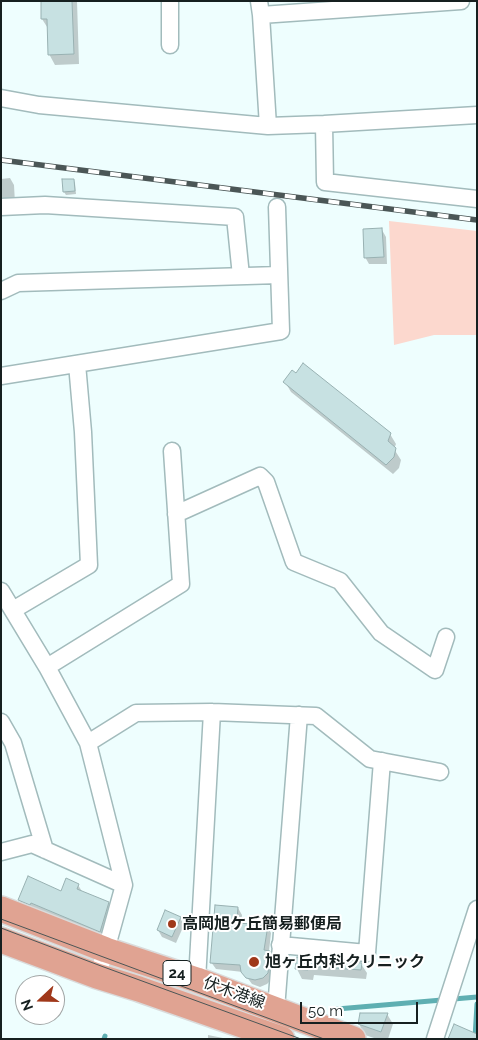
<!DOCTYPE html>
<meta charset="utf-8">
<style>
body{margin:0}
#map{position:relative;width:478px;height:1040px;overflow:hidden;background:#eefefe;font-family:Raleway,sans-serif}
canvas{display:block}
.frame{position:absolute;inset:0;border:2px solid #162020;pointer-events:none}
.north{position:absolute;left:15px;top:975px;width:50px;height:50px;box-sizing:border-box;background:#fff;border:1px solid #a2a6a6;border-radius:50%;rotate:249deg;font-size:14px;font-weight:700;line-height:20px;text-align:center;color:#162020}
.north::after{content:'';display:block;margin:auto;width:18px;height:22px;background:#a0381a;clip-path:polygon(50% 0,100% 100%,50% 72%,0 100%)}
.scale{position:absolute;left:300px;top:1002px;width:118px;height:22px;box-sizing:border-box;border:2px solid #162020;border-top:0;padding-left:6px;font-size:15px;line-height:18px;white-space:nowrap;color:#162020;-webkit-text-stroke:4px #fff;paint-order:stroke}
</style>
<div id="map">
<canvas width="478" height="1040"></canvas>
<div class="frame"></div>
<div class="north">N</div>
<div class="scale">50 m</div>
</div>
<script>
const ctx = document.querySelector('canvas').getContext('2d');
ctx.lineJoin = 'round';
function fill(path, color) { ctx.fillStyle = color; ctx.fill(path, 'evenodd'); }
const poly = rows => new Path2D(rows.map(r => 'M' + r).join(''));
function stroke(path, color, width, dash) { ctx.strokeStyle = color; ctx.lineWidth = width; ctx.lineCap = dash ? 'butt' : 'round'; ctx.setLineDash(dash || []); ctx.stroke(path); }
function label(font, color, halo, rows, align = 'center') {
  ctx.font = font + ' Raleway,"Noto Sans JP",sans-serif'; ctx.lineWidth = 4; ctx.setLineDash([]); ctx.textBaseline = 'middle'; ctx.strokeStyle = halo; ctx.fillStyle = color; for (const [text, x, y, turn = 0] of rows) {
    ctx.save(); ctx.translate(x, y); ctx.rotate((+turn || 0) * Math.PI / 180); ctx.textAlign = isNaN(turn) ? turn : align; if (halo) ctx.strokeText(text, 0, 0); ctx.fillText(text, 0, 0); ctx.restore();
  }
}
fill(poly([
 [389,221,477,231,477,335,434,335,394,345]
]), '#fcd8ce');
fill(poly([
 [42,1,77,1,79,64,55,65,49,54,49,30,42,19],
 [10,178,14,185,15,203,1,205,1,179],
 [73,180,75,183,76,194,66,195,64,192],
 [382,230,386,237,387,264,369,264,365,257],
 [285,382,390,434,396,444,394,449,401,460,399,468,393,474,291,392],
 [78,885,83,893,108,903,113,911,105,940,24,908,19,900,62,893],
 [238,908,242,915,241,924,267,926,271,933,269,951,273,959,271,980,267,984,260,987,252,984,243,972,216,969,211,962],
 [180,918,184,925,176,943,162,937,158,930],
 [298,958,361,964,367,973,366,979,314,975,313,980,302,979,297,969],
 [387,1014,393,1024,388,1039,377,1039,365,1035,359,1024],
 [208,1035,228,1039,208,1039]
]), '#0003');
stroke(poly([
 [337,1009,477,997],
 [475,1038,477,1004],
 [104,1039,105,1036]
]), '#5fafb2', 5);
const building = poly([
 [41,1,72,1,74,54,48,55,47,19,41,19,41,1],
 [62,179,74,179,75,191,63,192,62,179],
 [382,228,384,257,364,258,363,229,382,228],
 [303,363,391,433,388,441,396,448,394,457,386,465,283,382,292,370,296,373,303,363],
 [28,876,61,891,66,878,79,884,77,889,109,902,100,932,31,903,30,905,18,900,28,876],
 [215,905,238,907,237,923,268,925,264,950,270,951,268,973,263,978,255,980,246,978,241,972,240,965,210,963,215,905],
 [165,910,181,917,172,937,157,930,165,910],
 [297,957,362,963,361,970,309,966,308,970,295,969,297,957],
 [360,1013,388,1013,381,1032,358,1024,360,1013],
 [454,1024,477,1034,477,1039,448,1039,454,1024]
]);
fill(building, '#c7e1e2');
stroke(building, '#98b1b2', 1);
const street = poly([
 [170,1,170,45],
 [259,1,261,15,268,126],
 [261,15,461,1],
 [1,98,39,105,268,126,324,124,477,115],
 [324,124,325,182,477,199],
 [1,207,45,205,235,217,241,276],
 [1,291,18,283,279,275],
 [1,376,281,331,277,207],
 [176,514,260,476,266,482,294,562,340,581,381,633,435,670,446,637],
 [1,591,47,667,88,743,124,885,106,950,97,976],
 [13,610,89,565,83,432,77,364],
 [47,667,181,584,172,451],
 [1,722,13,743,45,850],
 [88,743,136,713,212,712,316,716,370,759,440,772],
 [1,852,32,844,124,885],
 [280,945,367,953,382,761],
 [197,980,212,712],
 [276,1009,299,715],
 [435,1039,477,909]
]);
const primary = poly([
 [1,909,106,950,197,980,353,1039],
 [1,940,97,976,139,989,282,1039]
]);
stroke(street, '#a2bbbc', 19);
stroke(primary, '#dadbdb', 28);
stroke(street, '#fff', 16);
stroke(primary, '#e0a392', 25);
stroke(poly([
 [1,919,324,1039],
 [1,928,101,966,301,1039]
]), '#4b5656', 1);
const rail = poly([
 [1,160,477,220]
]);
stroke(rail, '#4b5656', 5.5);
stroke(rail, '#fff', 4, [11]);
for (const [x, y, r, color] of [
 [172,924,5,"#a0381a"],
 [254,962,6,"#a0381a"]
]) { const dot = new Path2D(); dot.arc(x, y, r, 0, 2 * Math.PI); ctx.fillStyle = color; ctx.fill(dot); stroke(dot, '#fff', 2); }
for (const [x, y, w] of [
 [177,973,28]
]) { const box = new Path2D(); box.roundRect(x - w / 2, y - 12.5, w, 25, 4); ctx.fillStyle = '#fff'; ctx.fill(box); stroke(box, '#162020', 1); }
label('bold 15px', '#162020', null, [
 ["24",177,973]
]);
label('bold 16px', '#162020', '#fff', [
 ["高岡旭ケ丘簡易郵便局",182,924],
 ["旭ヶ丘内科クリニック",265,962]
], 'left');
label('16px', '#162020', '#fff', [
 ["伏木港線",234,993,20]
]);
</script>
